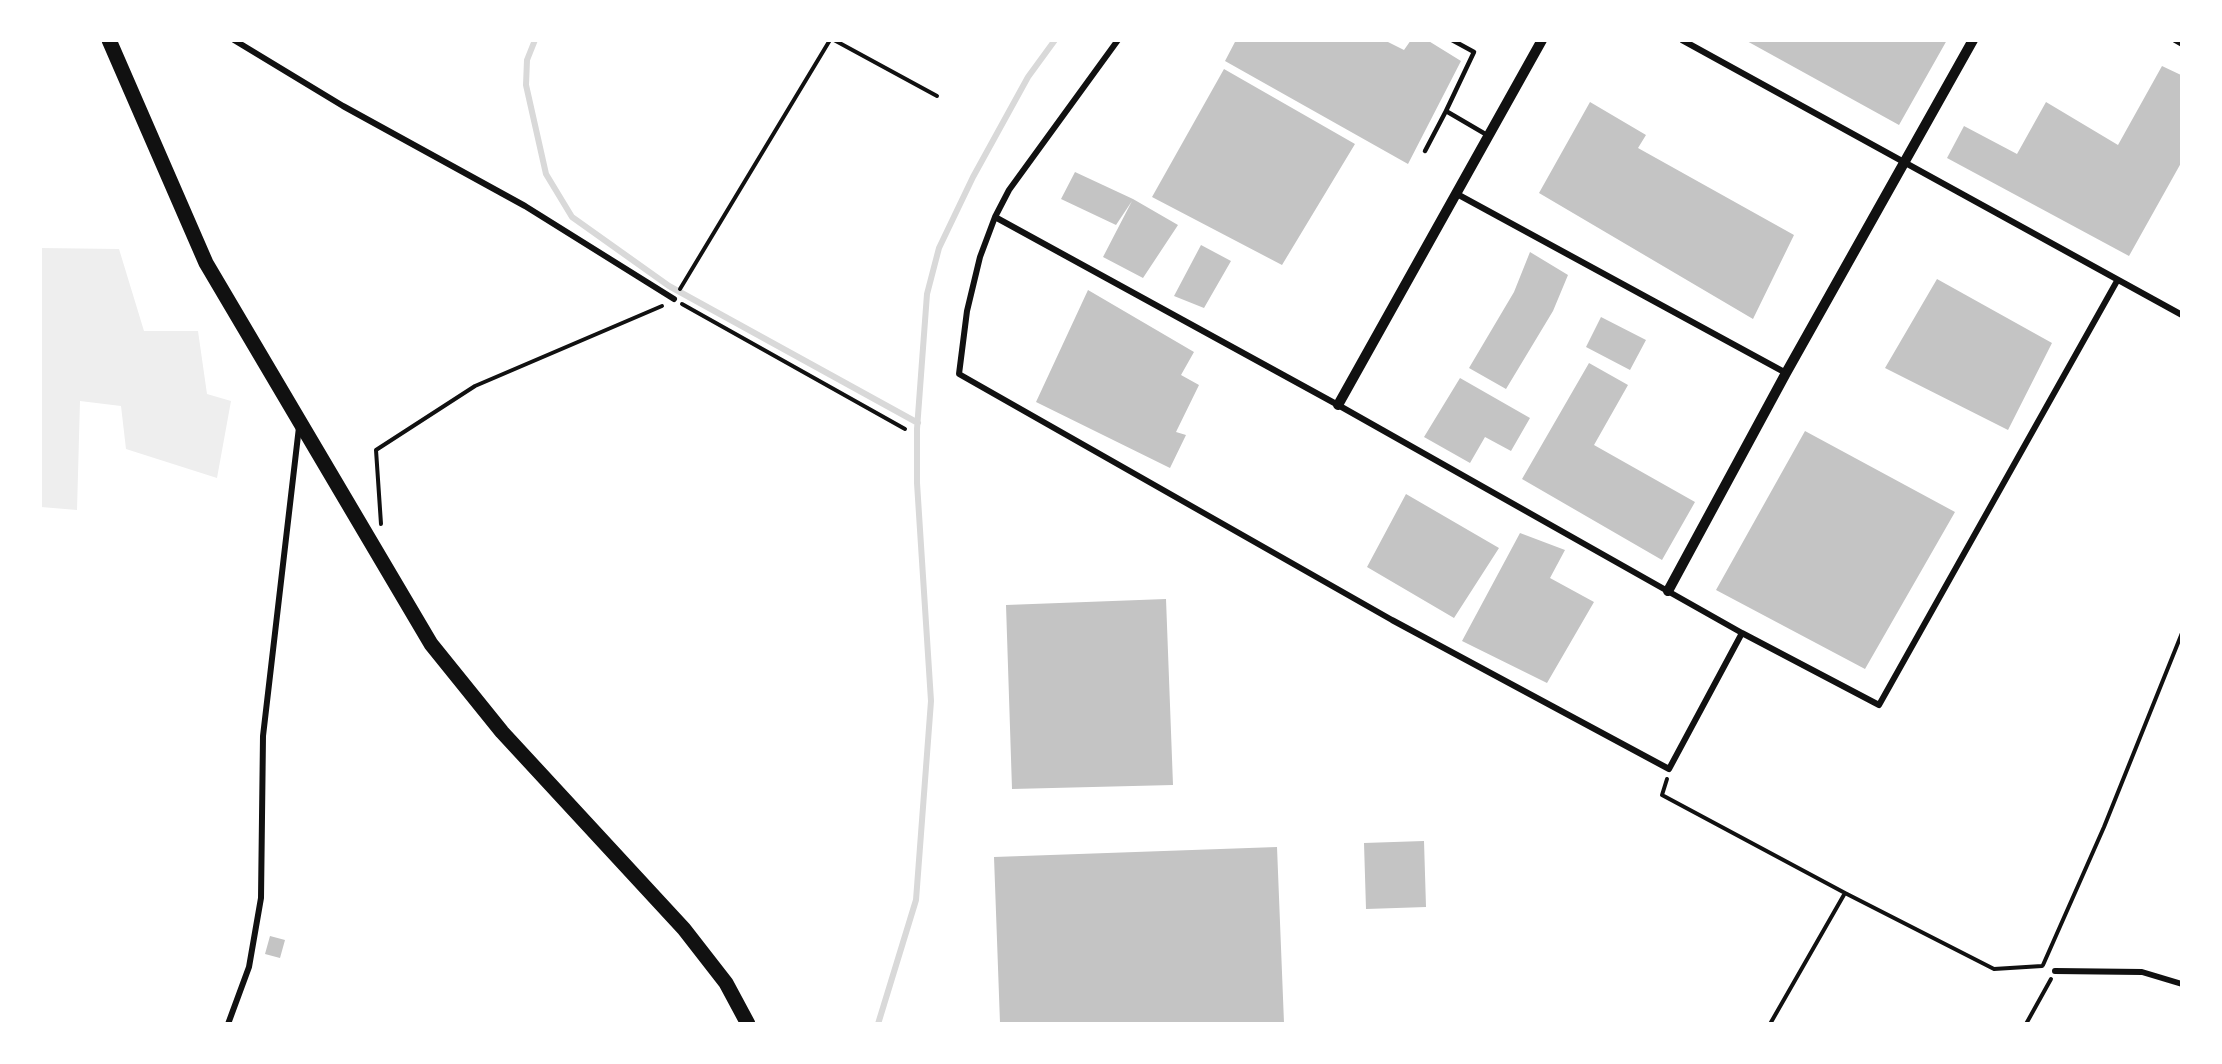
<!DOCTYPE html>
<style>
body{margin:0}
#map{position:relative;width:2222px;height:1064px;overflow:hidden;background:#fff;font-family:Arial,sans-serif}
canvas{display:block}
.frame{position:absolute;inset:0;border:42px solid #fff;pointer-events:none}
</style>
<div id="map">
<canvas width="2222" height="1064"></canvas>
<div class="frame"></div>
</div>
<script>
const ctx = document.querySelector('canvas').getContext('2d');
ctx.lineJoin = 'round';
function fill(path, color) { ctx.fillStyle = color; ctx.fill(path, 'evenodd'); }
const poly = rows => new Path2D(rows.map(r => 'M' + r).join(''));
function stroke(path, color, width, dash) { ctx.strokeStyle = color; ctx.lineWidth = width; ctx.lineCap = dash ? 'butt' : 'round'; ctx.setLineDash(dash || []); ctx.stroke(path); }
fill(poly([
 [40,248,119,249,144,331,198,331,207,394,231,401,217,478,126,449,121,406,80,401,77,510,41,507]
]), '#eee');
stroke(poly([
 [535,40,527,60,526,85,546,174,572,217,669,286,918,423],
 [878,1024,916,900,931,701,917,483,917,429,927,294,939,248,973,177,1028,77,1055,40]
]), '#d9d9d9', 6);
fill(poly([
 [1236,40,1384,40,1404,50,1411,40,1427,40,1461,61,1408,164,1225,61],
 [1745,40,1947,40,1899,125],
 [2162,66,2181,75,2181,163,2129,256,1947,158,1964,126,2017,154,2046,102,2118,145],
 [1224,69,1355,144,1282,265,1152,197],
 [1590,102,1646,135,1638,148,1794,235,1753,319,1539,193],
 [1075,172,1133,199,1178,225,1143,278,1103,257,1132,201,1116,225,1061,199],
 [1201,245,1231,261,1204,308,1174,296],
 [1530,252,1568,275,1553,311,1506,389,1469,368,1514,292],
 [1937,279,2052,343,2008,430,1885,368],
 [1088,290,1194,352,1181,375,1199,385,1176,432,1186,435,1170,468,1036,402],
 [1601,317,1646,340,1630,370,1586,347],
 [1589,363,1628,385,1594,445,1695,502,1662,560,1522,479],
 [1460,378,1530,418,1511,451,1485,437,1470,463,1424,437],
 [1805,431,1955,512,1865,669,1716,590],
 [1406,494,1499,548,1454,618,1367,567],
 [1520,533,1565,550,1550,578,1594,602,1547,683,1462,641],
 [1166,599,1173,785,1012,789,1006,605],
 [1424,841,1426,907,1366,909,1364,843],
 [1277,847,1284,1023,1000,1023,994,857],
 [270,936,285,940,280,958,265,954]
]), '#c4c4c4');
stroke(poly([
 [834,40,937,96],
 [680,289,830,40],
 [682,304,905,429],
 [381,524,376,450,475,386,662,306],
 [1667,779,1662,795,1845,893,1994,969,2042,966],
 [2043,965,2104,827,2182,633],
 [1770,1024,1845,893],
 [2026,1024,2051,979]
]), '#111', 4);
stroke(poly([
 [1452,40,1474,52,1446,111,1487,135],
 [1425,151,1446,111]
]), '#111', 4.5);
stroke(poly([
 [234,40,343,106,525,206,674,299],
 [1118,40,1009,190,995,217,980,257,967,311,959,374,1392,620,1669,769,1742,633],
 [1682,40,2182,315],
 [2175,40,2182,44],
 [1457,194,1786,373],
 [995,217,1338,405,1742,633,1879,705,2117,281],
 [2055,971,2142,972,2182,984],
 [228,1024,249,967,261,898,263,736,299,427]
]), '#111', 6);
stroke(poly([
 [1338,405,1542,40],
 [1668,591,1786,373,1973,40]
]), '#111', 10);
stroke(poly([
 [109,40,206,263,431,644,502,732,684,929,726,983,748,1024]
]), '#111', 15);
</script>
